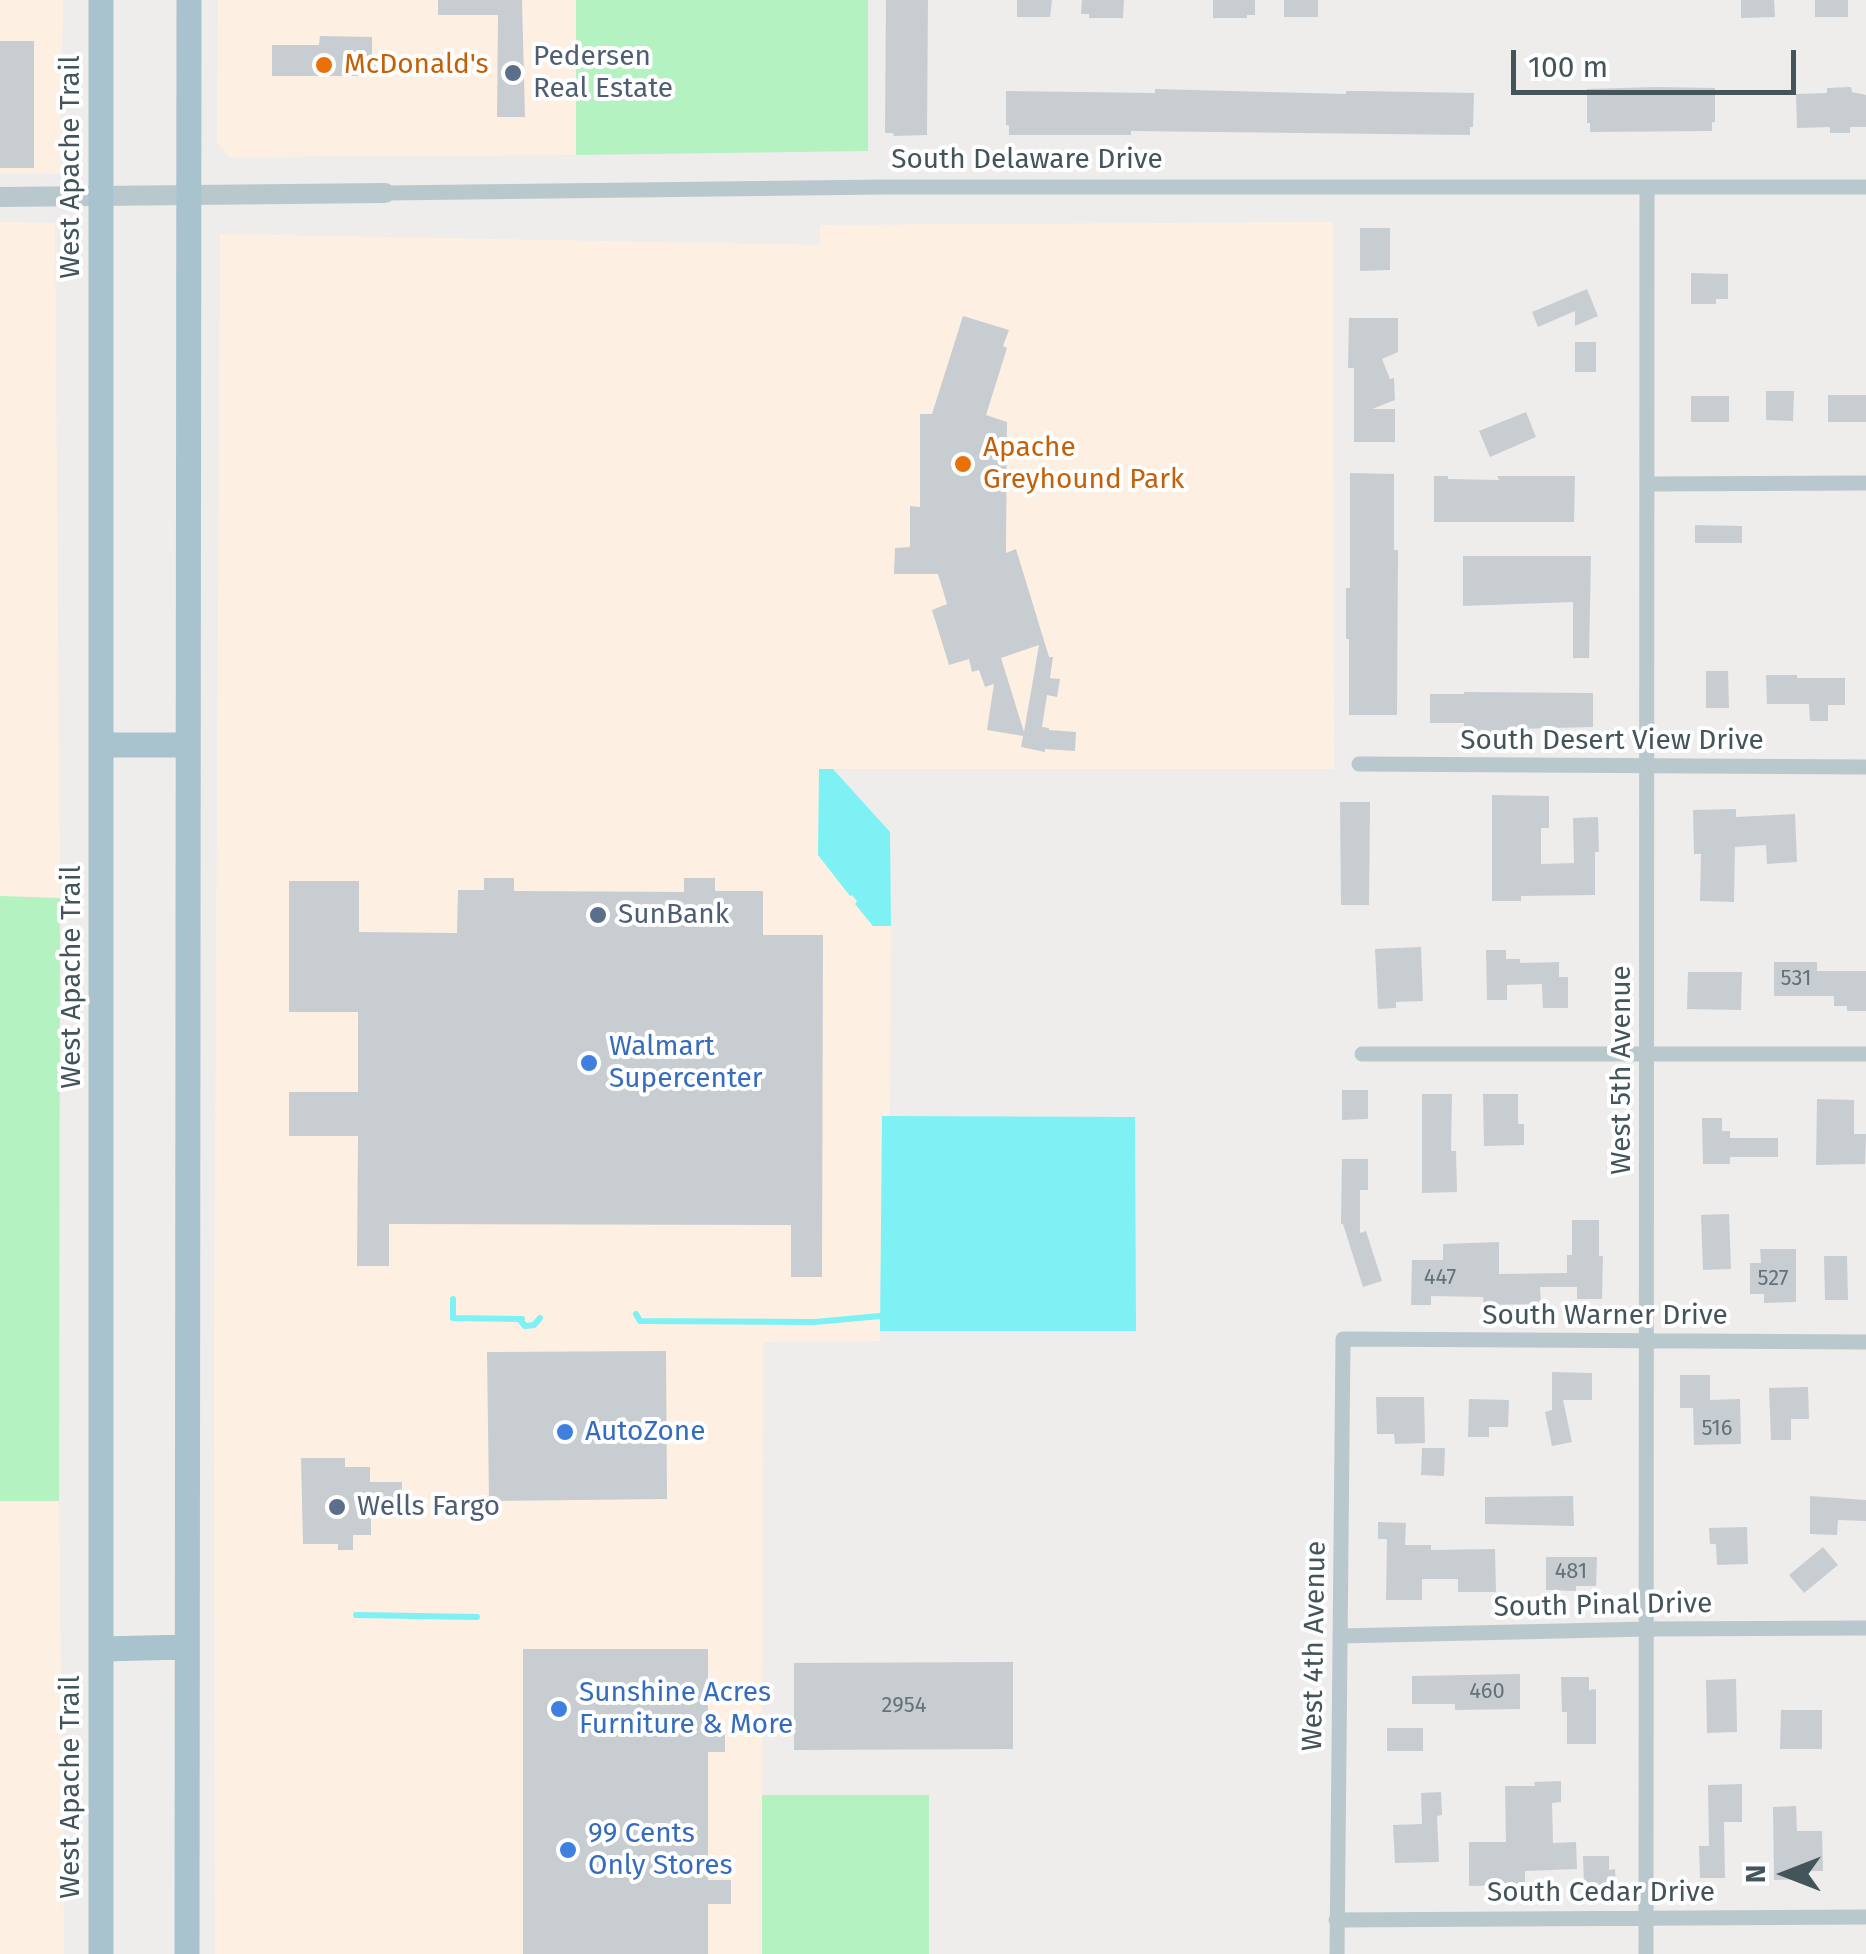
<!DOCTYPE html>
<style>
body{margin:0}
#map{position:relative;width:1866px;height:1954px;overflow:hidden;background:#efecec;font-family:"Fira Sans",sans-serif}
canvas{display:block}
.north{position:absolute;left:1736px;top:1824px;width:100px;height:100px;-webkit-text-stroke:8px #fff;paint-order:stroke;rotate:270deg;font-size:28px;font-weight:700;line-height:40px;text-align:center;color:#43545b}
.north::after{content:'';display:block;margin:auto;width:35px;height:45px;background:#43545b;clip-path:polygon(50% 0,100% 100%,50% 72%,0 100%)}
.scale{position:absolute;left:1511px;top:50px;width:285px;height:45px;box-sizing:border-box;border:5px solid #43545b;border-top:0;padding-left:12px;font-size:30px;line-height:35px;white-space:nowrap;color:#43545b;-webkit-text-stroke:8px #fff;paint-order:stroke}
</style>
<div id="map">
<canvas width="1866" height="1954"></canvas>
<div class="north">N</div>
<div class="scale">100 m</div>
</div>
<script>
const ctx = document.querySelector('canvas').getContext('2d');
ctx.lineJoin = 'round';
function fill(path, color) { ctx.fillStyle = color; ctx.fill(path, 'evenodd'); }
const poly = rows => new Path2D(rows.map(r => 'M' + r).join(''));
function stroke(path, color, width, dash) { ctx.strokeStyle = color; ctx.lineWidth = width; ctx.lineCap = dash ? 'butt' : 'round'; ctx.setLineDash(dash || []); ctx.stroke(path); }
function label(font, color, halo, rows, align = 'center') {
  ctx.font = font + ' "Fira Sans",sans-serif'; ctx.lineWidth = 8; ctx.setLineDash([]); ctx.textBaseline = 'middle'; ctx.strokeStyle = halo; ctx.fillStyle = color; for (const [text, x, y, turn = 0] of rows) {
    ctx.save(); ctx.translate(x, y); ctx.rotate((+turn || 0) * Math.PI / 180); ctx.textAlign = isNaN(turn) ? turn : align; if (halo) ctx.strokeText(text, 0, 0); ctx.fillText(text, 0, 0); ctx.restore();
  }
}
fill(poly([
 [0,0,63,0,60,174,0,173],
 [218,0,576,0,576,155,229,157,217,143],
 [0,222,55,223,60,898,0,896],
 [1333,222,1334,769,819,769,852,895,873,926,891,926,890,1116,882,1116,880,1341,763,1342,762,1954,215,1954,214,1356,220,234,820,245,820,225],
 [0,1501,59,1501,64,1954,0,1954]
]), '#fdf0e2');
fill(poly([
 [576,0,868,0,868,151,576,155],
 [0,896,60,898,59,1501,0,1501],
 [762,1795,929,1795,929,1954,762,1954]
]), '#b5f2c1');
fill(poly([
 [819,769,833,769,890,832,891,926,873,926,855,904,857,901,852,895,850,896,818,855],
 [882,1116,1135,1117,1136,1331,880,1331]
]), '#7ef1f4');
stroke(poly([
 [453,1299,453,1318,522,1319],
 [636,1314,640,1321,815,1322,880,1316],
 [520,1320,525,1326,534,1325,540,1318],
 [356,1615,477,1617]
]), '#7ef1f4', 6);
fill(poly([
 [438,0,522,0,525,117,497,117,498,15,438,15],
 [886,0,928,0,927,135,894,136,893,133,885,133],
 [1017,0,1052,0,1050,17,1017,17],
 [1082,0,1124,0,1123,18,1089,18,1089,14,1081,14],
 [1213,0,1255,0,1255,15,1247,15,1247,18,1213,18],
 [1284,0,1318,0,1318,17,1284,17],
 [1741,0,1774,0,1775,17,1741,18],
 [1815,0,1848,0,1848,17,1815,17],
 [320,36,372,37,372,54,376,54,376,76,272,76,272,45,319,45],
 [0,41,34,41,34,168,0,168],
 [1656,87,1715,88,1715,122,1712,122,1712,131,1590,132,1590,123,1587,123,1587,89],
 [1851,87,1852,92,1866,95,1866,127,1850,127,1850,133,1830,133,1830,127,1797,128,1796,94,1827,93,1827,88],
 [1155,89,1346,94,1346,91,1362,91,1474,93,1473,127,1470,127,1470,135,1131,131,1131,135,1009,135,1009,126,1006,125,1006,91,1155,93],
 [1360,228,1390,228,1390,270,1360,271],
 [1691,273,1728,274,1728,299,1716,299,1716,304,1691,304],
 [1587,289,1598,316,1575,326,1575,311,1538,327,1532,312],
 [963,316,1009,330,1003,346,1007,348,986,415,1007,422,1006,553,1016,549,1049,657,1053,657,1050,678,1060,679,1057,697,1047,695,1042,727,1049,728,1049,730,1076,732,1075,751,1045,749,1045,752,1021,747,1023,736,987,730,994,684,985,687,979,670,972,672,969,659,949,665,932,610,947,604,938,574,894,574,895,548,910,547,910,506,920,507,920,414,932,414],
 [1039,645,1024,732,1001,658],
 [1349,318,1398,318,1398,352,1382,359,1390,379,1394,378,1395,400,1372,409,1395,409,1395,442,1354,442,1354,368,1348,368],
 [1575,342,1596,342,1596,372,1575,372],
 [1766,391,1794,391,1793,421,1766,420],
 [1828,395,1866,395,1866,422,1828,422],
 [1691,396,1729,396,1729,422,1691,422],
 [1526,412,1536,437,1490,457,1479,431],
 [1350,473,1394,474,1394,550,1398,550,1397,715,1349,715,1349,639,1346,639,1346,588,1350,588],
 [1434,476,1448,476,1448,479,1499,480,1497,476,1575,476,1574,522,1434,522],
 [1695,525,1742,526,1742,543,1695,543],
 [1463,556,1591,556,1589,658,1573,658,1573,602,1463,606],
 [1706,671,1728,671,1729,708,1706,708],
 [1766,675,1797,675,1797,678,1845,678,1845,705,1828,705,1828,721,1810,721,1809,704,1767,704],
 [1464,692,1593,693,1593,727,1515,729,1514,734,1464,733,1464,723,1430,723,1430,694,1464,694],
 [1492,795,1549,796,1549,828,1541,828,1541,864,1574,863,1573,818,1598,817,1599,852,1595,852,1595,895,1521,896,1521,901,1492,901],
 [1340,802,1370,802,1369,905,1341,905],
 [1736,809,1736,817,1795,814,1797,862,1767,864,1766,845,1735,847,1734,902,1700,901,1701,854,1694,854,1693,810],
 [484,878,514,878,514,891,684,892,684,878,715,878,715,891,763,891,763,935,823,935,822,1277,791,1277,791,1225,389,1224,389,1266,357,1266,358,1136,289,1136,289,1092,358,1092,358,1012,289,1012,289,881,359,881,359,932,457,933,458,890,484,890],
 [1421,947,1423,1001,1396,1002,1396,1008,1378,1009,1375,949],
 [1486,950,1506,950,1506,959,1520,959,1520,963,1559,962,1559,977,1568,977,1568,1008,1543,1008,1542,984,1507,985,1507,1000,1487,1000],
 [1774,962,1817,962,1817,971,1866,971,1866,1011,1847,1011,1847,1006,1834,1006,1834,996,1774,996],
 [1688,972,1742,972,1741,1010,1687,1009],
 [1342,1090,1368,1090,1368,1119,1342,1120],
 [1422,1094,1452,1094,1451,1151,1456,1151,1457,1192,1422,1193],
 [1483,1094,1518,1094,1518,1124,1524,1124,1524,1145,1484,1146],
 [1817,1099,1854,1100,1854,1134,1866,1134,1865,1164,1816,1165],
 [1702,1118,1722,1118,1722,1131,1730,1131,1730,1138,1778,1138,1778,1157,1730,1157,1730,1164,1703,1164],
 [1342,1159,1368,1159,1368,1190,1360,1190,1360,1233,1366,1231,1382,1281,1363,1287,1343,1224,1341,1224],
 [1729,1214,1731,1269,1703,1270,1701,1215],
 [1572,1220,1599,1220,1599,1256,1603,1256,1602,1299,1577,1299,1577,1287,1540,1287,1541,1304,1484,1305,1483,1297,1431,1296,1431,1305,1411,1305,1412,1260,1443,1260,1443,1244,1499,1242,1499,1274,1567,1273,1567,1255,1572,1255],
 [1760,1249,1796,1249,1796,1302,1764,1303,1764,1294,1750,1294,1750,1263,1761,1263],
 [1824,1256,1847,1256,1848,1300,1825,1300],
 [666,1351,667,1499,489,1501,487,1352],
 [1552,1372,1592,1373,1592,1400,1563,1400,1572,1442,1552,1446,1545,1412,1552,1410],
 [1680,1375,1710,1375,1710,1400,1740,1399,1741,1444,1694,1445,1693,1408,1680,1408],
 [1808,1387,1809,1419,1791,1419,1791,1440,1771,1440,1769,1388],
 [1376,1397,1424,1397,1425,1443,1395,1444,1394,1434,1377,1434],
 [1469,1399,1509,1400,1508,1427,1489,1427,1489,1437,1468,1437],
 [1422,1448,1445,1448,1444,1476,1421,1475],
 [301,1458,345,1458,345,1467,370,1467,370,1482,402,1482,402,1513,371,1513,371,1535,353,1535,353,1550,338,1550,338,1544,303,1544],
 [1573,1496,1574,1526,1485,1524,1485,1497],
 [1810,1496,1866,1500,1866,1521,1838,1520,1837,1535,1810,1534],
 [1378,1522,1406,1523,1405,1545,1431,1545,1431,1550,1495,1549,1496,1592,1458,1592,1458,1579,1422,1579,1422,1600,1386,1600,1387,1539,1378,1539],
 [1747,1527,1748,1564,1717,1565,1716,1544,1710,1544,1709,1528],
 [1823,1547,1838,1565,1804,1593,1789,1575],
 [1546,1557,1597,1557,1596,1586,1576,1586,1576,1591,1546,1590],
 [523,1649,708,1649,708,1732,725,1732,725,1752,708,1752,708,1880,731,1880,731,1904,708,1904,708,1954,523,1954],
 [1013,1662,1013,1749,794,1750,794,1663],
 [1520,1674,1520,1709,1455,1710,1455,1704,1412,1704,1412,1676],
 [1561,1677,1589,1677,1589,1690,1596,1689,1596,1744,1567,1744,1567,1712,1562,1712],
 [1736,1679,1737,1732,1707,1733,1706,1680],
 [1781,1710,1822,1710,1822,1749,1780,1749],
 [1387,1728,1423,1728,1423,1751,1387,1751],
 [1561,1781,1561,1802,1552,1803,1553,1843,1576,1842,1577,1869,1525,1871,1525,1885,1469,1886,1469,1842,1506,1842,1505,1786,1535,1786,1534,1782],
 [1742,1784,1742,1822,1724,1822,1725,1878,1700,1878,1699,1846,1709,1846,1708,1785],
 [1441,1792,1442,1815,1437,1816,1439,1862,1395,1863,1393,1825,1422,1824,1421,1793],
 [1796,1806,1797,1831,1822,1831,1823,1871,1808,1871,1809,1879,1774,1880,1773,1807],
 [1583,1856,1609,1856,1609,1870,1615,1869,1616,1885,1584,1885]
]), '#c8cdd2');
stroke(poly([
 [385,193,884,187,1866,187],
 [1647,484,1866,483],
 [1359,764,1866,767],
 [1362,1054,1866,1054],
 [1340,1636,1648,1629,1866,1628],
 [1336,1920,1866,1917],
 [1337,1954,1343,1339,1866,1342],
 [1646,1954,1647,187]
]), '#b9c8cd', 15);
stroke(poly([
 [0,197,385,193]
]), '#b9c8cd', 20);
stroke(poly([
 [102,745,188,745],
 [101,1649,186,1647],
 [101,1954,101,0],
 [187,1954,189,0]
]), '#a9c3ce', 25);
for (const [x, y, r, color] of [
 [324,65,10,"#e8710a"],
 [513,73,10,"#5c6f8a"],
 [963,464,10,"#e8710a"],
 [598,915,10,"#5c6f8a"],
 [589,1063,10,"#3f7fe0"],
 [565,1432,10,"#3f7fe0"],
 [337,1507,10,"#5c6f8a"],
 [559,1709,10,"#3f7fe0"],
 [568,1850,10,"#3f7fe0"]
]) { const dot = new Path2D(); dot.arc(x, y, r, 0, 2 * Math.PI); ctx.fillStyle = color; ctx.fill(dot); stroke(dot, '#fff', 4); }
label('22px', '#647279', null, [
 ["531",1796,979],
 ["447",1440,1278],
 ["527",1773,1279],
 ["516",1717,1429],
 ["481",1571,1572],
 ["460",1487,1692],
 ["2954",904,1706]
]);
label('28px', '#4e5e75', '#fff', [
 ["Pedersen",533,57],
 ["Real Estate",533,89],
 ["SunBank",618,915],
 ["Wells Fargo",357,1507]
], 'left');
label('28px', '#c56008', '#fff', [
 ["McDonald's",344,65],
 ["Apache",983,448],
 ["Greyhound Park",983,480]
], 'left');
label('28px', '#43545b', '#fff', [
 ["South Delaware Drive",1027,160],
 ["West Apache Trail",71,167,-90],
 ["South Desert View Drive",1612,741],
 ["West Apache Trail",72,977,-90],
 ["West 5th Avenue",1622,1070,-90],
 ["South Warner Drive",1605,1316],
 ["South Pinal Drive",1603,1606,-1],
 ["West 4th Avenue",1315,1646,-89],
 ["West Apache Trail",71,1787,-90],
 ["South Cedar Drive",1601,1893]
]);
label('28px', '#366cbe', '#fff', [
 ["Walmart",609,1047],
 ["Supercenter",609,1079],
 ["AutoZone",585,1432],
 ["Sunshine Acres",579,1693],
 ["Furniture & More",579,1725],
 ["99 Cents",588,1834],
 ["Only Stores",588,1866]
], 'left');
</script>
